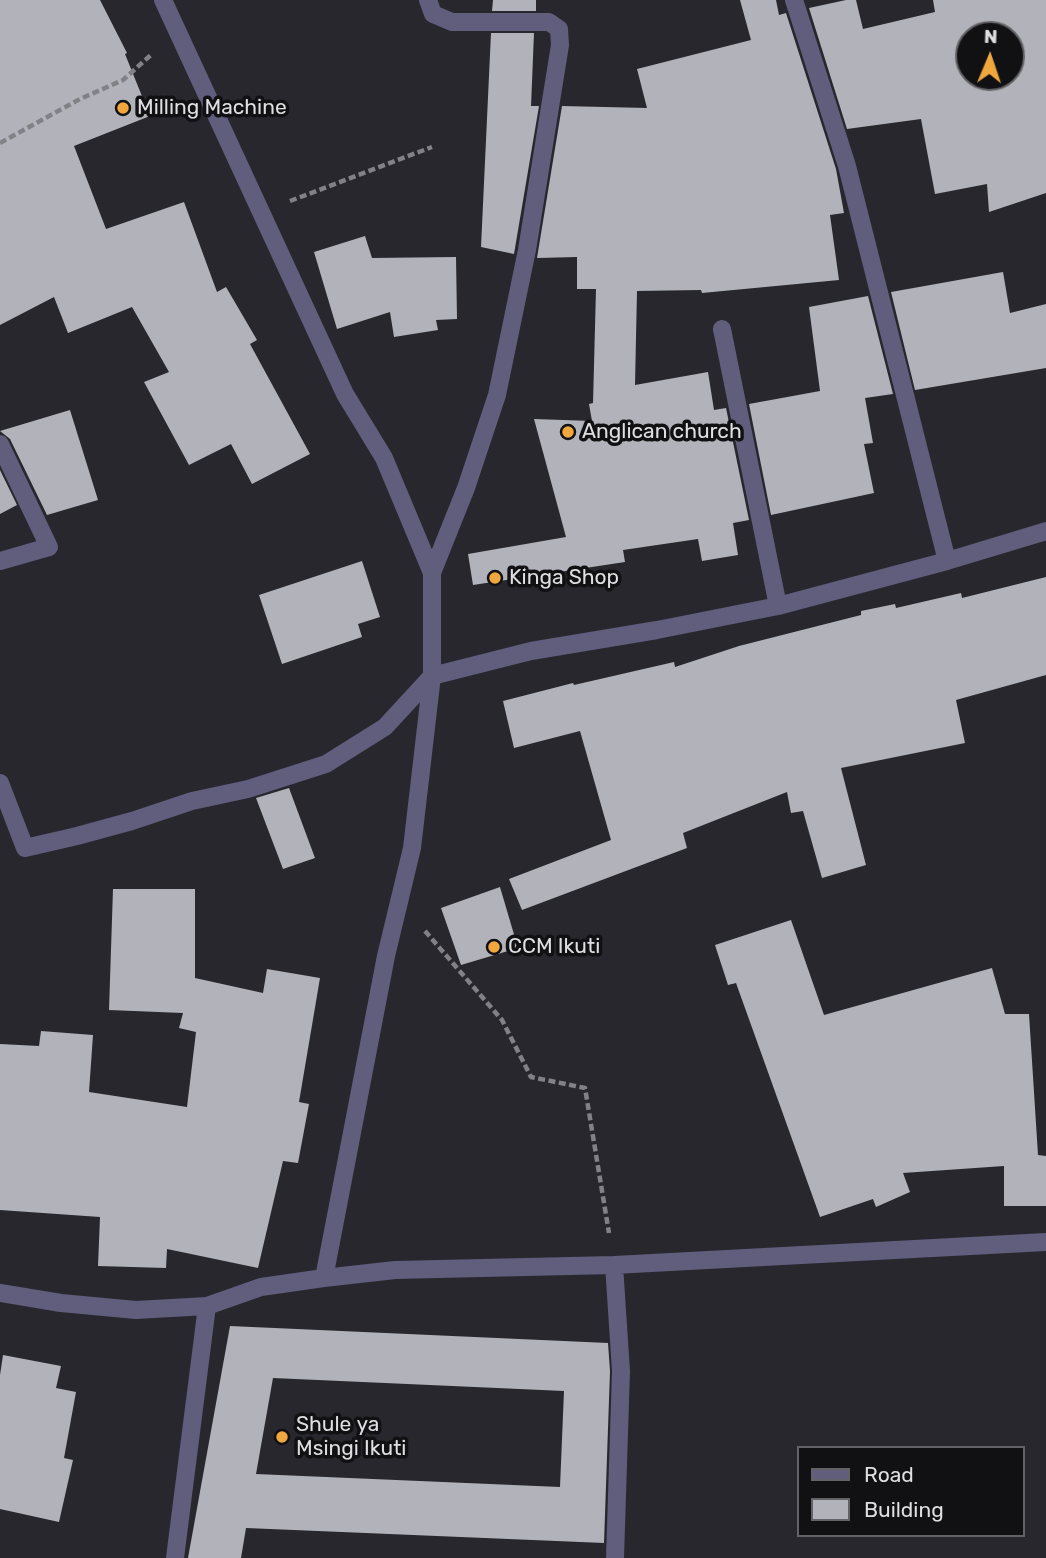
<!DOCTYPE html>
<style>
body{margin:0}
#map{position:relative;width:1046px;height:1558px;overflow:hidden;background:#28272d;font-family:Rubik,sans-serif}
canvas{display:block}
.legend{position:absolute;left:797px;top:1446px;width:228px;height:91px;box-sizing:border-box;background:#111013;border:2px solid #636266;margin:0;padding:9px 12px;list-style:none;font-size:21px;color:#dfdee2}
.legend li{display:flex;align-items:center;gap:14px;height:35px}
.legend b{width:35px;border:2px solid #636266}
.north{position:absolute;left:955px;top:21px;width:70px;height:70px;box-sizing:border-box;background:#111013;border:2px solid #636266;border-radius:50%;rotate:2deg;font-size:19px;font-weight:700;line-height:28px;text-align:center;color:#dfdee2}
.north::after{content:'';display:block;margin:auto;width:24px;height:32px;background:#efa73e;clip-path:polygon(50% 0,100% 100%,50% 72%,0 100%)}
</style>
<div id="map">
<canvas width="1046" height="1558"></canvas>
<ul class="legend">
<li><b style="height:9px;background:#605d7d"></b>Road</li>
<li><b style="height:19px;background:#b2b2ba"></b>Building</li>
</ul>
<div class="north">N</div>
</div>
<script>
const ctx = document.querySelector('canvas').getContext('2d');
ctx.lineJoin = 'round';
function fill(path, color) { ctx.fillStyle = color; ctx.fill(path, 'evenodd'); }
const poly = rows => new Path2D(rows.map(r => 'M' + r).join(''));
function stroke(path, color, width, dash) { ctx.strokeStyle = color; ctx.lineWidth = width; ctx.lineCap = dash ? 'butt' : 'round'; ctx.setLineDash(dash || []); ctx.stroke(path); }
function label(font, color, halo, rows, align = 'center') {
  ctx.font = font + ' Rubik,sans-serif'; ctx.lineWidth = 7; ctx.setLineDash([]); ctx.textBaseline = 'middle'; ctx.strokeStyle = halo; ctx.fillStyle = color; for (const [text, x, y, turn = 0] of rows) {
    ctx.save(); ctx.translate(x, y); ctx.rotate((+turn || 0) * Math.PI / 180); ctx.textAlign = isNaN(turn) ? turn : align; if (halo) ctx.strokeText(text, 0, 0); ctx.fillText(text, 0, 0); ctx.restore();
  }
}
fill(poly([
 [0,0,100,0,127,53,125,54,150,116,74,146,106,229,184,202,217,292,226,287,257,340,250,344,310,454,252,484,231,444,189,465,144,382,169,372,132,307,68,333,54,297,0,325],
 [493,0,536,0,536,11,492,11],
 [740,0,776,0,779,15,786,13,836,169,844,213,830,215,839,280,702,293,701,290,637,291,635,385,708,372,714,410,726,408,749,520,733,523,738,555,702,561,698,539,623,550,625,562,473,585,468,554,566,537,534,419,592,421,589,404,593,403,596,289,577,289,577,257,537,258,562,106,647,108,637,69,751,40],
 [846,0,856,0,863,29,935,12,933,0,1046,0,1046,193,989,212,987,184,935,194,921,119,847,129,809,8],
 [969,35,1011,35,1011,77,969,77],
 [491,33,534,33,531,106,539,106,514,254,481,247],
 [365,236,372,258,456,257,457,319,436,320,438,330,394,337,390,312,337,329,314,252],
 [1003,272,1010,313,1046,304,1046,368,915,390,891,292],
 [868,296,893,394,865,398,873,443,864,444,874,493,771,515,749,404,820,391,809,307],
 [70,410,98,500,47,515,10,439,0,431],
 [0,470,17,505,0,514],
 [362,561,380,617,358,624,362,637,282,664,259,595],
 [1046,577,1046,675,956,700,965,743,841,768,866,865,822,878,803,811,791,813,787,792,683,833,687,848,522,910,509,879,611,840,580,731,514,748,503,701,573,683,574,685,674,662,675,667,739,646,861,615,861,611,895,604,896,608,961,593,962,598],
 [289,788,315,858,283,869,256,798],
 [500,887,518,948,461,965,441,908],
 [113,889,195,889,195,978,263,993,267,969,320,978,299,1102,309,1104,298,1163,283,1161,258,1268,167,1249,166,1268,98,1266,100,1217,0,1210,0,1044,39,1046,41,1031,93,1035,89,1092,187,1107,196,1032,179,1028,183,1013,109,1010],
 [791,920,824,1015,992,968,1005,1014,1029,1014,1038,1155,1046,1156,1046,1206,1004,1206,1004,1166,903,1173,910,1192,876,1207,873,1199,820,1217,736,983,728,985,715,945],
 [230,1326,608,1343,610,1371,604,1543,246,1528,241,1558,188,1558],
 [273,1378,564,1391,560,1487,256,1474],
 [3,1355,61,1366,56,1388,76,1392,64,1458,73,1460,59,1522,0,1509,0,1375]
]), '#b2b2ba');
stroke(poly([
 [0,143,80,99,123,80,152,54],
 [290,201,432,147],
 [425,931,502,1020,531,1077,585,1088,609,1233]
]), '#828186', 4.5, [7, 3.5]);
stroke(poly([
 [163,0,345,394,384,458,432,573,432,676,412,848,386,956,324,1278],
 [428,0,433,14,452,22,549,22,559,29,560,45,527,250,497,395,466,488,432,573],
 [794,0,847,166,947,561],
 [722,329,778,606],
 [0,444,49,547,0,561],
 [0,783,25,848,77,836,132,821,192,801,248,789,326,764,385,727,432,676,531,651,657,630,778,606,947,561,1046,531],
 [614,1265,621,1371,615,1558],
 [0,1293,61,1303,136,1310,207,1306,261,1287,324,1278,395,1270,614,1265,1046,1242],
 [175,1558,207,1306]
]), '#605d7d', 18);
for (const [x, y, r, color] of [
 [123,108,7,"#efa73e"],
 [568,432,7,"#efa73e"],
 [495,578,7,"#efa73e"],
 [494,947,7,"#efa73e"],
 [282,1437,7,"#efa73e"]
]) { const dot = new Path2D(); dot.arc(x, y, r, 0, 2 * Math.PI); ctx.fillStyle = color; ctx.fill(dot); stroke(dot, '#111013', 2.5); }
label('21px', '#dfdee2', '#111013', [
 ["Milling Machine",137,108],
 ["Anglican church",582,432],
 ["Kinga Shop",509,578],
 ["CCM Ikuti",508,947],
 ["Shule ya",296,1425],
 ["Msingi Ikuti",296,1449]
], 'left');
</script>
